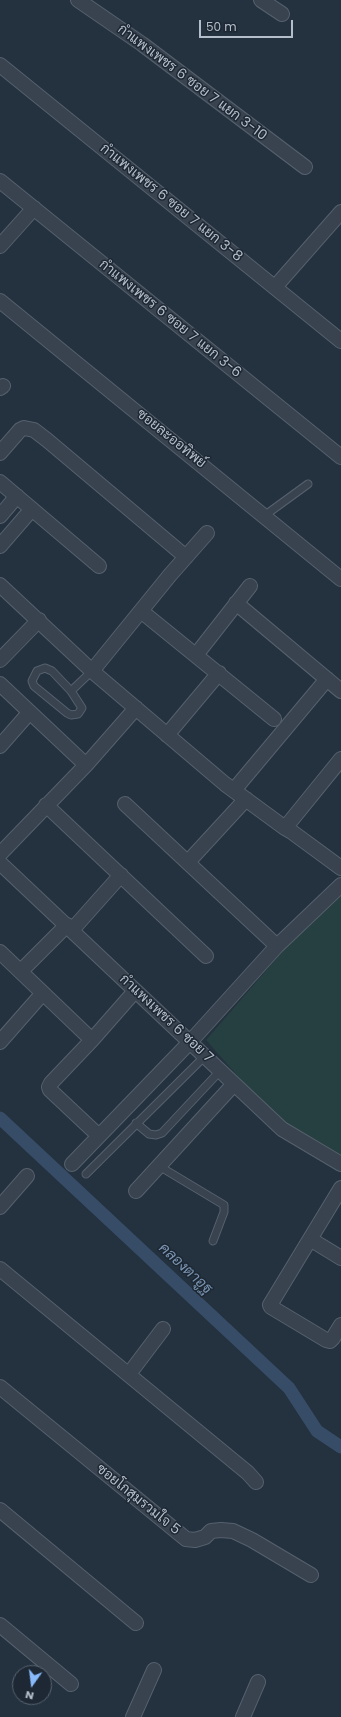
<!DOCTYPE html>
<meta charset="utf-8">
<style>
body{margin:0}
#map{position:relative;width:341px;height:1717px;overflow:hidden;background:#24313f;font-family:Poppins,sans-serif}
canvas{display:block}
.north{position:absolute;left:12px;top:1665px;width:40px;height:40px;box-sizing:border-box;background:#1d2834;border:1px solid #596470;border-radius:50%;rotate:194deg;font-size:11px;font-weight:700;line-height:16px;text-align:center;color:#b4beca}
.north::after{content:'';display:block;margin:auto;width:14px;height:18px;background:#88bafb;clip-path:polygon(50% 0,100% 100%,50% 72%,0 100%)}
.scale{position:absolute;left:199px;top:20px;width:94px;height:18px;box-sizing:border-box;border:2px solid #b4beca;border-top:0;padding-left:5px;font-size:12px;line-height:14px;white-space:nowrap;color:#b4beca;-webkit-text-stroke:3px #1d2834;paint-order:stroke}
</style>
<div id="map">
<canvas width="341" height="1717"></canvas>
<div class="north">N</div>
<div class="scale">50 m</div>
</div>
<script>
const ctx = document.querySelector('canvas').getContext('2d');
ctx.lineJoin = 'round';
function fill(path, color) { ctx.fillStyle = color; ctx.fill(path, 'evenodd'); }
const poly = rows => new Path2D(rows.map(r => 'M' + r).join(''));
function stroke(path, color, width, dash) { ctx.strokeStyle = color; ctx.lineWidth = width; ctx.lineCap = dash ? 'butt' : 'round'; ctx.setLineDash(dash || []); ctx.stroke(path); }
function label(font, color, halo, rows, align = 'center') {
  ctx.font = font + ' Poppins,Sarabun,sans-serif'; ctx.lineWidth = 3; ctx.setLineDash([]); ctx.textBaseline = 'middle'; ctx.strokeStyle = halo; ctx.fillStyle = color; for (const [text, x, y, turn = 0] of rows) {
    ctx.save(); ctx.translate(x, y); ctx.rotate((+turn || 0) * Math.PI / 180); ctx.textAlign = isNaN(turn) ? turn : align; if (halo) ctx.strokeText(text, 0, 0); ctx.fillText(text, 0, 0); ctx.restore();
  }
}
fill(poly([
 [341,884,341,1159,283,1128,206,1040]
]), '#263f40');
stroke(poly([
 [0,1118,289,1388,317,1431,341,1447]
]), '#374d67', 13);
const service = poly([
 [264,516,308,484],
 [71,691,52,671,45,668,37,671,32,681,34,686,67,713,71,715,78,714,82,708,71,691,92,671],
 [136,1123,149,1134,156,1135,162,1133,220,1071],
 [159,1166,224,1205,224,1212,213,1241],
 [86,1174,205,1056]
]);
const minor = poly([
 [78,0,142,44,305,167],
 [261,0,282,14],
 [0,65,341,341],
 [0,181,341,457],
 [0,246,34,208],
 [275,287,341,212],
 [0,301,341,579],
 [0,388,3,386],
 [0,453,20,430,24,428,34,430,47,440,186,557],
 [0,482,99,566],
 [0,516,17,496],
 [0,546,32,509],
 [0,585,92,671,225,784,285,828,292,832,341,868],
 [236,603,341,691],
 [141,611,274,719],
 [196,655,250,586],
 [0,660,39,620],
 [92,671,170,575,207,533],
 [0,684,86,765],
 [167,735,219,673],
 [0,746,29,713],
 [234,790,327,679],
 [125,804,277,946],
 [46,805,206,956],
 [285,828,341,759],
 [0,854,86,765,136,708],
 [188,862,246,799],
 [0,863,282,1129,341,1164],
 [72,930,121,875],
 [0,952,92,1040],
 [21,971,67,925],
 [0,1042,43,993],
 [99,1136,50,1090,49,1087,51,1083,92,1040,135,991],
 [72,1164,190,1042,277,946,341,885],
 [341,1188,270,1305,271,1307,326,1340,330,1341,333,1338,341,1325],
 [136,1191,234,1084],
 [0,1207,27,1176],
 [310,1239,341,1258],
 [0,1269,248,1473,256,1482],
 [129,1374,163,1329],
 [0,1387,186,1539,195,1540,205,1537,211,1531,221,1530,233,1531,252,1540,311,1575],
 [0,1510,136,1623],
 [0,1625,71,1684],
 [133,1717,154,1670],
 [243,1717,258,1682]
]);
stroke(service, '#56616d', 9);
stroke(minor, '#56616d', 16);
stroke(service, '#38434f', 7);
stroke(minor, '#38434f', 14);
label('14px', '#b4beca', '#1d2834', [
 ["กำแพงเพชร 6 ซอย 7 แยก 3-10",192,83,37],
 ["กำแพงเพชร 6 ซอย 7 แยก 3-8",171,203,39],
 ["กำแพงเพชร 6 ซอย 7 แยก 3-6",170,319,39],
 ["ซอยละออทิพย์",171,439,39],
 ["กำแพงเพชร 6 ซอย 7",166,1019,43],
 ["ซอยโกสุมรวมใจ 5",138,1500,39]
]);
label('italic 15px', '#7b95b2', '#1d2834', [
 ["คลองตาอูฐ",185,1269,43]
]);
</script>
